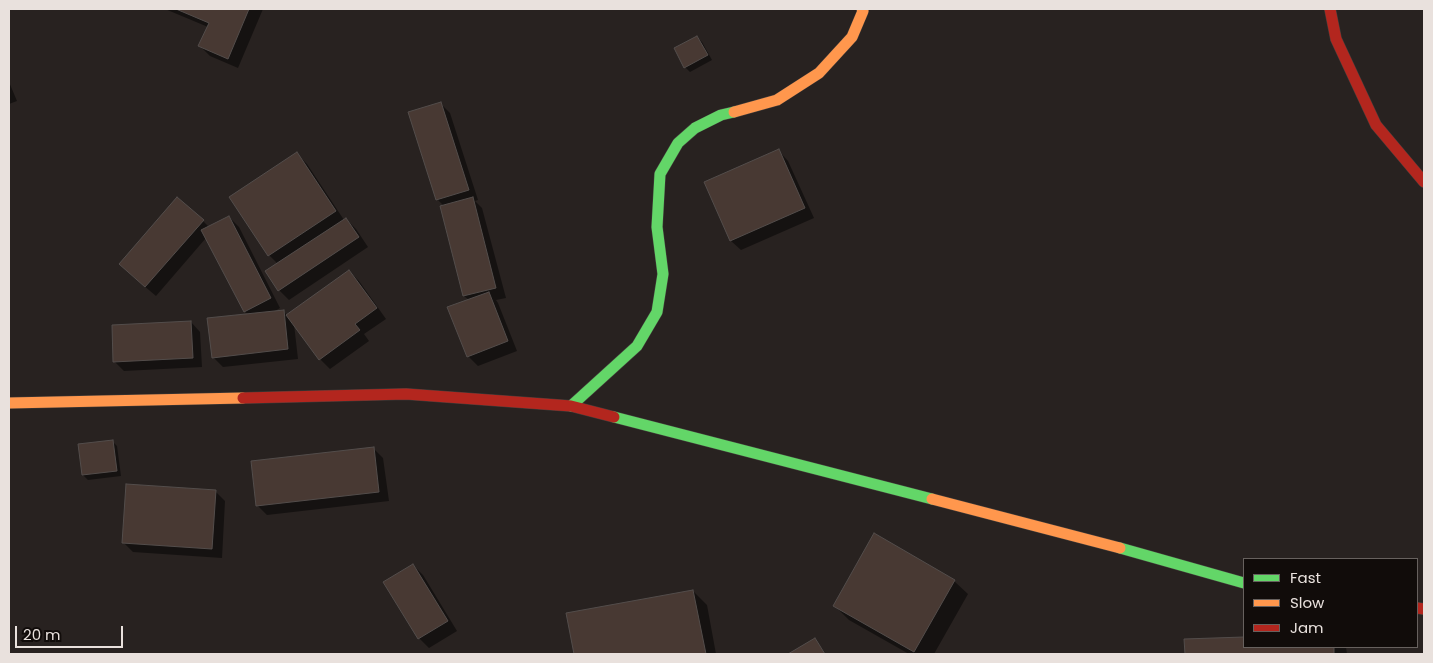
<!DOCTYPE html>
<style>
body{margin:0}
#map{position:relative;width:1433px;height:663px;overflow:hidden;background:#282220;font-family:Poppins,sans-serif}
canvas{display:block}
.frame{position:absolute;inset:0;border:10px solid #e9e1dd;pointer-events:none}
.legend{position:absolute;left:1243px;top:558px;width:175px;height:90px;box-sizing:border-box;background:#110c0a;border:1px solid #67615e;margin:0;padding:6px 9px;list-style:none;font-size:15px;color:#e9e1dd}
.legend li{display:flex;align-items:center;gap:10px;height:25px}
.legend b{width:25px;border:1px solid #67615e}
.scale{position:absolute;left:15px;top:626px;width:108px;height:22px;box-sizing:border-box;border:2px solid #e9e1dd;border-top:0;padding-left:6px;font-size:15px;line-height:18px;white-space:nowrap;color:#e9e1dd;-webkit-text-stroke:4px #110c0a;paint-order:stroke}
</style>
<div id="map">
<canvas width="1433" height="663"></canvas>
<div class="frame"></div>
<ul class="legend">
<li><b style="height:6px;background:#63d668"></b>Fast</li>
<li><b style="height:6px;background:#ff974d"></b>Slow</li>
<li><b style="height:6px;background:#b3261e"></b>Jam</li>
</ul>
<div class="scale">20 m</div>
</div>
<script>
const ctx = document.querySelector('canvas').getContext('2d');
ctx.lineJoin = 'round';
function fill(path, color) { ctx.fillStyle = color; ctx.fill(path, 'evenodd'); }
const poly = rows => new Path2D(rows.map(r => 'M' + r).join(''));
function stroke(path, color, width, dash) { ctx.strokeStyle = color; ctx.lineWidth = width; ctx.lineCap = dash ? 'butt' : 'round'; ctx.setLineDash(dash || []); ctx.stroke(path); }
fill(poly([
 [165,9,263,9,238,68,210,56,200,46,208,27],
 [697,37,702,42,712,60,690,72,685,67],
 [9,82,17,101,9,104],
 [440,103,450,113,478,200,475,201,482,208,506,298,496,300,498,303,517,351,478,366,468,356,469,300,464,296,444,206,438,200],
 [779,151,788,161,814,218,741,250,731,241,706,183],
 [297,154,307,164,344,220,346,219,356,229,368,247,289,300,279,290,278,264,269,255],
 [229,217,239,227,280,308,272,313,284,312,287,315,349,271,359,281,386,319,364,334,369,341,330,369,320,359,294,324,298,359,223,367,213,357,249,315,245,312,206,238,156,296,130,274,203,221,209,227],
 [191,322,200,332,202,367,124,371,114,361],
 [112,441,117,446,121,476,88,480,83,475],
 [373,448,383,458,389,501,267,515,257,505],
 [215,491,225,501,222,558,133,552,123,542],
 [413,565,423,575,457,631,429,648,419,638],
 [954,581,968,594,934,654,909,654,849,620,835,606],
 [693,591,707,605,716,654,575,654,567,614],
 [815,639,826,654,790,654],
 [1244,639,1244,647,1346,647,1347,654,1186,654,1185,640]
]), '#0007');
const building = poly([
 [176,9,249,9,228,59,198,46,209,23,176,9],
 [697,36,708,55,684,68,674,48,697,36],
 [441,102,469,190,436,200,408,112,441,102],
 [779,149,805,208,730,241,704,182,779,149],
 [297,152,336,211,268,256,229,197,297,152],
 [177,197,204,220,145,287,119,264,177,197],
 [473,197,496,288,463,296,440,206,473,197],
 [229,216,271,298,244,312,201,230,229,216],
 [346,218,359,237,278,291,265,271,346,218],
 [349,270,377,308,355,324,360,330,319,360,286,315,349,270],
 [489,292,508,341,467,357,447,307,489,292],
 [284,310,288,349,212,358,207,318,284,310],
 [191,321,193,358,113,362,112,325,191,321],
 [113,440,117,471,82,475,78,444,113,440],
 [374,447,379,492,256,506,251,461,374,447],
 [126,484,216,490,212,549,122,543,126,484],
 [874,533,955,580,914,652,833,606,874,533],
 [413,564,448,621,418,639,383,582,413,564],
 [693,590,706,654,574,654,566,613,693,590],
 [1244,637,1244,647,1334,647,1334,654,1185,654,1184,639,1244,637],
 [815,638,825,654,788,654,815,638]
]);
fill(building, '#483933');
stroke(building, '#534d4b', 1);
const fast = poly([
 [571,406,637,346,657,312,663,274,657,227,660,174,678,143,695,128,721,115,734,112],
 [614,417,932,499],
 [1120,548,1244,583]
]);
const slow = poly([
 [734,112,777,100,819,73,852,37,863,11,862,9],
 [9,403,243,398],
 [932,499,1120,548]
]);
const jam = poly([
 [1330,9,1336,39,1376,125,1424,182],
 [243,398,406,394,571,406,614,417],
 [1417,608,1424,609]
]);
stroke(fast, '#443f3c', 12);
stroke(slow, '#443f3c', 12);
stroke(jam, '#443f3c', 12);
stroke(fast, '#63d668', 11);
stroke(slow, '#ff974d', 11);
stroke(jam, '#b3261e', 11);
</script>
